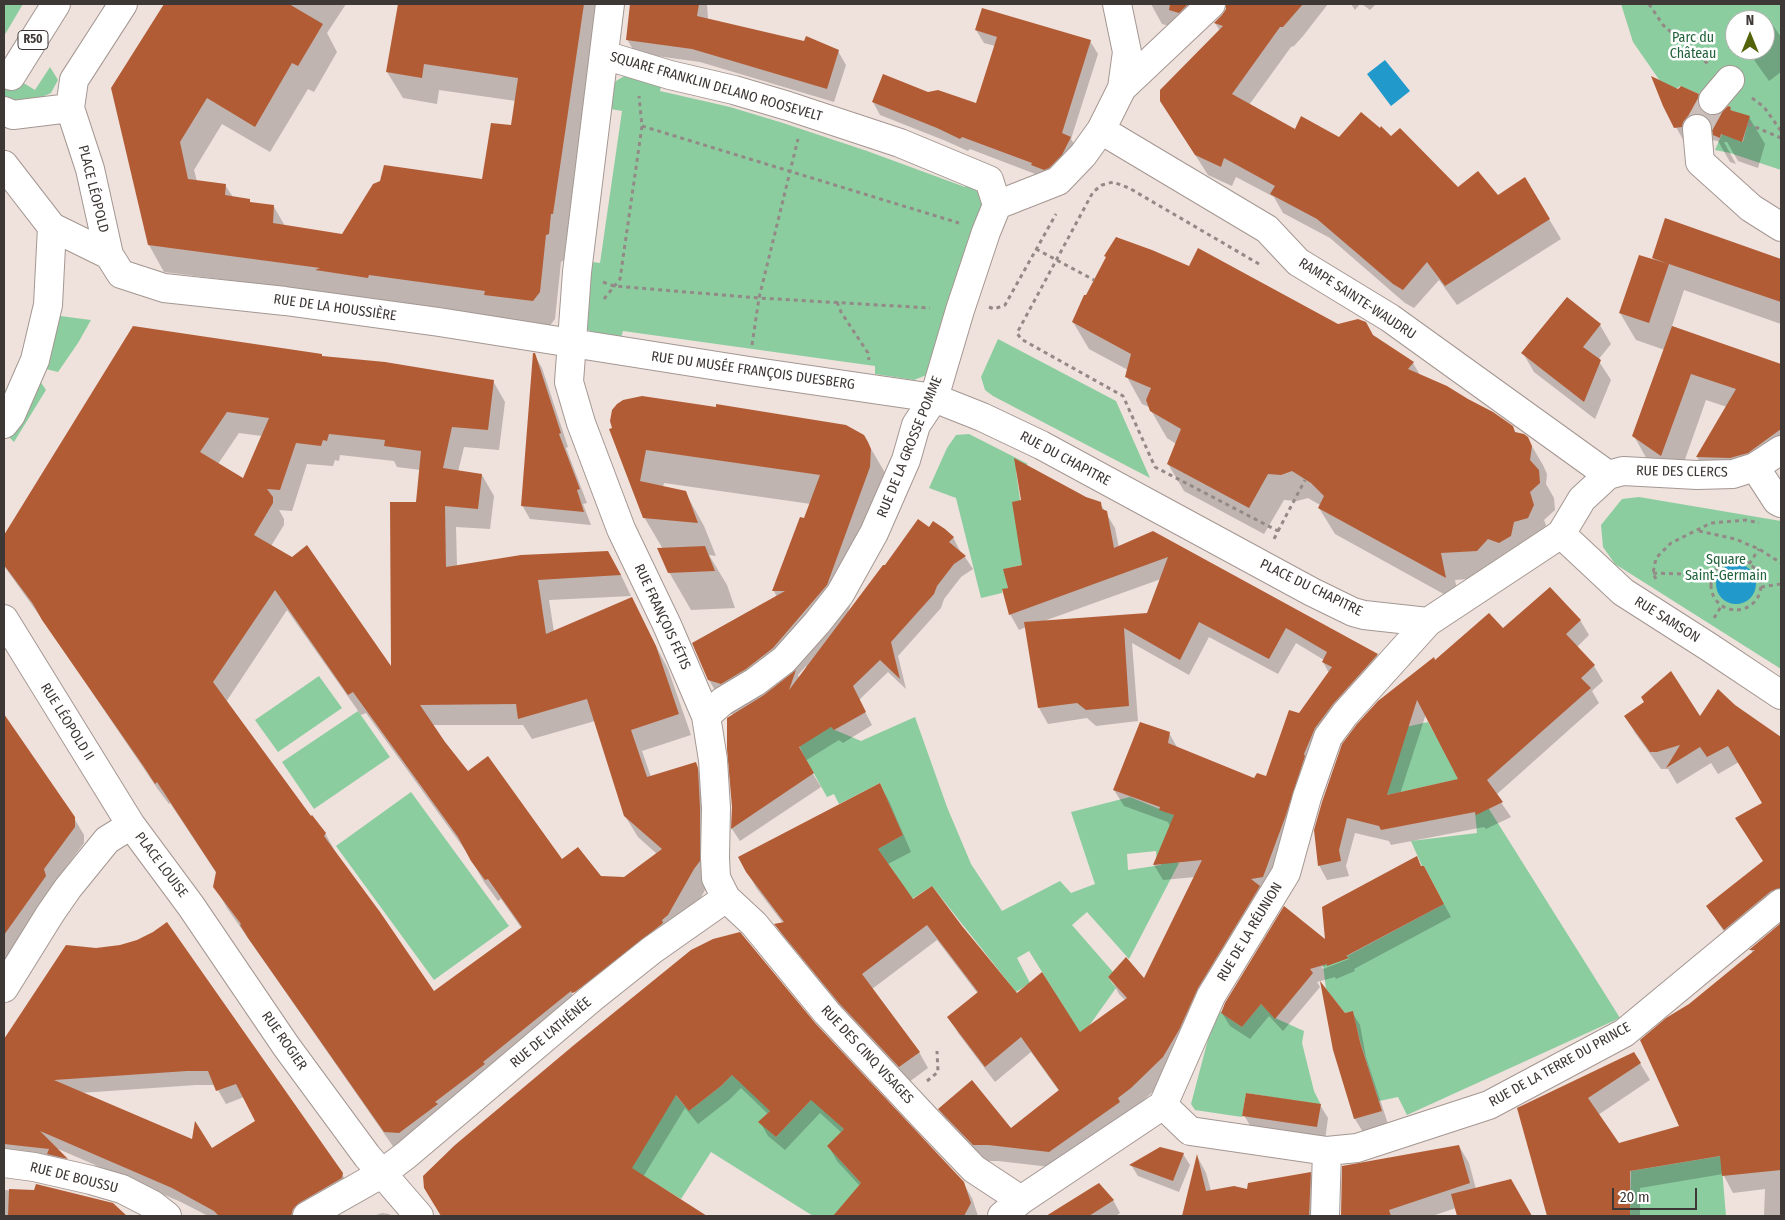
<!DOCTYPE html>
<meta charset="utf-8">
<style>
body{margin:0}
#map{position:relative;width:1785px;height:1220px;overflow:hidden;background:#efe1dc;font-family:"Fira Sans Condensed",sans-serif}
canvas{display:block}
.frame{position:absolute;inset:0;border:5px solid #3d3735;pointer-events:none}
.north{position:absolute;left:1725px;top:10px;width:50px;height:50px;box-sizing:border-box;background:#fff;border:1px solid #b1afae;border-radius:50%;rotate:0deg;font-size:14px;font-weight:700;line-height:20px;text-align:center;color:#3d3735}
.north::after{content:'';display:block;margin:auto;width:18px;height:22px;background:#536309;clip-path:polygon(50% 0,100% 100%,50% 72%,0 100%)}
.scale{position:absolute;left:1612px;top:1188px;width:85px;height:22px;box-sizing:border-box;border:2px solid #3d3735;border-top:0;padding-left:6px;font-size:15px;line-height:18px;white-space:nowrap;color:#3d3735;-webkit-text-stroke:4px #fff;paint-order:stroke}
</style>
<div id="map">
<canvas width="1785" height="1220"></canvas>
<div class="frame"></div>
<div class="north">N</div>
<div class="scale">20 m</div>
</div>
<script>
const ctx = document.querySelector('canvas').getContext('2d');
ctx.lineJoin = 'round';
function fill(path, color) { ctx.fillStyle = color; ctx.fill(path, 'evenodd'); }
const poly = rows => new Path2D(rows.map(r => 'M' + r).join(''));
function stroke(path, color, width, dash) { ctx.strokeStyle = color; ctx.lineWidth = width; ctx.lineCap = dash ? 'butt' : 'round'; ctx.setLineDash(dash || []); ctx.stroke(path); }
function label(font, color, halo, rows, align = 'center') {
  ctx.font = font + ' "Fira Sans Condensed",sans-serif'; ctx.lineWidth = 5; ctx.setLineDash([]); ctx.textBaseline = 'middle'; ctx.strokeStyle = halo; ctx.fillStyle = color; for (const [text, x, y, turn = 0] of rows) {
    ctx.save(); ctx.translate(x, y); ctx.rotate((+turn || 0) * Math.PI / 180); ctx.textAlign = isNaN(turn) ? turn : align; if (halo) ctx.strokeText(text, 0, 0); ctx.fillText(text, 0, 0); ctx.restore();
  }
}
fill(poly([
 [4,4,23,4,4,36],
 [1621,4,1781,4,1781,170,1730,153,1715,150,1722,134,1743,142,1749,117,1730,110,1731,107,1680,86,1676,89,1660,81,1633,42],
 [1735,20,1765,20,1765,50,1735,50],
 [50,67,58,80,51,93,35,100,4,100,4,71,35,90],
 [626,75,662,82,660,91,730,107,783,123,867,151,965,187,968,177,985,196,929,374,914,380,875,374,875,366,623,331,621,338,600,335,588,330,579,319,585,261,600,263,622,111,605,108,611,88,616,81],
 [53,315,91,320,78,343,58,372,46,369,46,359],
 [998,339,1116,401,1150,478,993,396,985,390,981,377],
 [40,381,46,390,14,442,8,436],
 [969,434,1028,464,1016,471,1020,500,1034,562,1004,569,1008,588,1002,590,1002,593,981,598,956,498,929,488,947,448,956,435],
 [1639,497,1781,521,1781,669,1615,564,1603,547,1601,525,1622,499],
 [319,676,342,708,278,752,255,720],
 [358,711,390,757,314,809,282,762],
 [915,717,947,807,971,864,1002,911,1060,881,1071,893,1095,884,1071,812,1130,797,1174,815,1172,860,1179,863,1129,959,1087,912,1072,925,1113,972,1108,977,1116,988,1089,1026,1080,1033,1029,951,1017,958,1030,983,1016,992,932,886,912,899,895,877,896,875,878,849,903,835,880,783,839,804,834,794,827,797,803,754,795,736,831,727,835,730,861,741],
 [1156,851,1157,864,1161,863,1161,865,1128,870,1127,854],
 [1428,722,1460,779,1387,795,1406,727],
 [411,792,509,926,434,980,336,846],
 [1485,807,1489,809,1620,1018,1407,1115,1398,1097,1379,1101,1360,1041,1353,1012,1345,1013,1326,989,1323,965,1336,962,1444,904,1424,866,1422,866,1411,841,1477,833,1475,812],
 [1261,1004,1275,1018,1304,1031,1302,1043,1314,1091,1321,1105,1246,1093,1242,1117,1195,1110,1191,1104,1216,1009,1242,1027],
 [740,1067,770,1111,759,1122,776,1137,812,1099,844,1129,828,1147,861,1183,849,1199,872,1216,813,1216,711,1152,681,1199,629,1167,667,1085,689,1111,721,1086],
 [1721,1156,1726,1216,1630,1216,1631,1171]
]), '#8ccda0');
fill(poly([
 [1385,60,1410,91,1391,106,1367,74],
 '1716 584a20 20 0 1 1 40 0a20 20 0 1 1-40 0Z'
]), '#2199cb');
fill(poly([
 [165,4,346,4,327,33,337,52,314,92,308,89,270,152,222,124,194,170,197,181,225,185,233,197,250,203,274,207,285,226,343,235,483,181,513,127,516,101,439,90,437,104,403,98,387,72,400,4,603,4,568,240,566,240,564,260,561,262,555,319,548,328,500,321,498,317,384,301,331,297,329,293,164,272,149,245,112,88],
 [632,4,707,4,708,19,838,51,846,65,834,102,700,62,635,53,627,39],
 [1151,4,1228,4,1234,16,1247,4,1328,4,1303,36,1294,46,1291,47,1249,105,1296,130,1340,138,1391,138,1458,189,1497,197,1549,219,1561,239,1457,305,1439,280,1414,308,1405,303,1330,238,1283,213,1274,197,1236,177,1232,186,1208,175,1173,120,1220,31,1215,23,1228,8,1218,8,1190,32,1162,24],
 [1351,4,1360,4,1355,10],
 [1362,4,1376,4,1370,10],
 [1772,24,1781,37,1781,72,1769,81,1747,50,1765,50,1765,29],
 [976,30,1090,41,1098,54,1071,139,1078,150,1068,168,1038,175,970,149,968,151,946,141,880,115,873,102,928,93,977,104,995,46,984,43],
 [1679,90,1698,95,1711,116,1719,116,1730,108,1732,112,1749,117,1765,144,1758,168,1738,161,1727,142,1724,142,1736,164,1730,162,1718,141,1712,140,1704,143,1691,154,1676,127],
 [1665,220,1781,260,1781,324,1684,290,1672,326,1780,365,1781,361,1781,467,1764,480,1746,485,1713,484,1697,457,1727,407,1706,400,1677,482,1649,463,1634,436,1665,350,1636,340,1620,313,1655,261,1653,258],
 [1106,256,1372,336,1413,363,1420,375,1512,427,1516,433,1527,438,1543,465,1547,474,1546,484,1554,498,1555,510,1544,520,1549,533,1493,577,1455,580,1460,603,1335,534,1319,508,1320,505,1308,498,1297,501,1284,500,1264,534,1184,491,1168,464,1176,444,1167,438,1149,407,1142,404,1127,377,1128,370,1089,349,1073,322,1107,258],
 [1567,299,1600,325,1611,344,1598,360,1611,380,1595,419,1534,372,1523,353],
 [134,327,323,357,493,381,505,402,499,450,464,447,458,472,482,475,494,496,490,529,456,527,457,566,620,573,631,596,549,600,554,632,631,599,668,669,691,735,642,751,651,777,695,764,708,785,711,883,705,890,680,936,397,1152,227,908,215,887,217,874,170,803,169,804,157,788,47,626,4,566,4,537],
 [239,433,262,436,243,479,218,464],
 [340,455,394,461,397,467,421,470,417,504,392,670,271,546,284,525,284,519,279,510,292,511,307,464,333,466,335,460,339,461],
 [287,610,361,715,366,713,468,854,484,882,498,901,501,899,522,929,434,993,337,855,325,833,310,818,226,702],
 [595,721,625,816,638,837,657,854,624,878,600,877,562,860,468,773,432,725,523,725,532,739],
 [580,987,581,989,572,996,572,993],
 [534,354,542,368,568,447,566,448,587,503,583,504,591,525,530,519,522,505],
 [611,429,867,442,887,476,888,501,848,612,885,567,929,529,953,537,960,551,959,552,965,557,973,569,961,577,944,599,941,608,898,656,906,689,888,672,859,700,872,725,843,743,839,740,805,761,821,787,740,841,732,829,734,715,728,713,709,680,777,597,774,591,801,518,805,519,811,504,664,483,663,487,685,492,704,526,716,556,709,555,727,585,735,608,691,610,669,572,663,549,644,517],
 [806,666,807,668,799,678,798,675],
 [1085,498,1100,503,1115,528,1119,548,1153,533,1377,655,1386,671,1342,720,1294,831,1172,1073,1140,1104,1059,1168,998,1161,983,1161,949,1125,939,1109,1010,1130,1059,1091,1031,1052,995,1082,958,1033,949,1017,978,994,937,940,872,989,919,1052,928,1068,909,1082,850,1019,785,940,776,925,783,923,757,889,747,872,880,785,889,801,911,852,888,864,913,900,961,927,1016,995,1080,1034,1126,1001,1119,994,1110,977,1144,980,1195,877,1163,880,1154,865,1170,826,1168,822,1124,806,1114,790,1169,733,1178,749,1255,779,1267,778,1300,714,1329,673,1323,662,1324,660,1296,643,1278,674,1209,637,1189,675,1132,643,1138,721,1096,726,1087,718,1048,724,1039,708,1026,627,1019,630,1010,614,1009,589,1023,566],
 [1161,579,1148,614,1044,621],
 [1580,620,1589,635,1577,647,1594,666,1603,681,1592,691,1599,703,1496,795,1511,817,1486,829,1484,827,1391,845,1389,841,1355,833,1346,866,1349,876,1327,880,1319,865,1435,661,1503,629],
 [1426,714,1460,780,1400,794],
 [1735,706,1780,738,1781,737,1781,908,1735,946,1718,923,1708,906,1764,862,1764,803,1739,762,1718,774,1711,763,1677,784,1668,769,1661,769,1635,733,1625,716,1700,718],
 [4,716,74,818,84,835,84,843,52,886,4,964],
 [1421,867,1431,880,1451,917,1354,969,1355,971,1336,979,1335,977,1317,982,1320,987,1283,1031,1269,1016,1250,1039,1230,1026,1222,1013,1326,942],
 [1349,957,1349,959,1323,969,1322,967],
 [1781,925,1781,1216,1764,1216,1765,1189,1733,1193,1723,1174,1640,1188,1640,1216,1548,1216,1519,1108,1634,1053,1650,1080,1598,1115,1619,1144,1681,1127,1690,1005,1753,953,1751,950],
 [66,946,96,949,342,1174,350,1189,307,1216,208,1216,181,1202,56,1148,67,1160,74,1172,4,1157,4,1041],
 [196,1085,215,1085,226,1104,244,1097,257,1122,212,1150,80,1093],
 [1352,1012,1360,1025,1366,1057,1388,1124,1363,1132,1355,1119,1334,1050],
 [815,1024,963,1183,972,1198,978,1216,863,1216,858,1213,860,1186,837,1161,829,1147,842,1133,820,1113,785,1150,768,1136,760,1122,768,1114,741,1088,729,1100,698,1124,685,1108,643,1177,693,1209,697,1216,442,1216,426,1187],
 [1320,1105,1328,1118,1325,1140,1252,1129,1244,1115],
 [1459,1146,1469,1163,1476,1189,1510,1181,1530,1216,1458,1216,1456,1208,1432,1216,1342,1216,1343,1167],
 [1183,1154,1190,1165,1179,1192,1138,1176,1131,1165],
 [1198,1158,1206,1173,1211,1191,1248,1191,1310,1173,1320,1190,1319,1216,1184,1216],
 [4,1190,35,1192,113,1204,125,1216,4,1216],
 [1113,1200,1120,1213,1116,1216,1053,1216,1064,1208],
 [382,1213,389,1214,392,1216,373,1216]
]), '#0003');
fill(poly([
 [164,4,289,4,323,24,298,66,292,63,255,127,207,98,180,142,188,179,226,184,225,195,250,199,250,202,274,205,273,223,342,234,373,184,380,181,384,165,482,179,491,123,511,125,518,78,424,64,422,78,386,72,398,4,584,4,553,214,551,214,549,234,546,235,540,292,533,301,484,295,485,291,369,275,368,278,315,270,320,268,148,245,111,88],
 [630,4,699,4,697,16,804,41,806,36,839,50,827,89,692,49,626,40],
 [1170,4,1188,4,1179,13,1169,10],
 [1226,4,1303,4,1283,27,1280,27,1232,94,1295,129,1301,116,1339,137,1361,112,1380,128,1381,126,1391,136,1400,128,1458,187,1478,171,1498,195,1525,177,1550,219,1445,286,1427,262,1403,290,1393,284,1317,219,1270,194,1275,186,1224,158,1221,167,1195,155,1160,101,1160,90,1223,26,1214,23,1222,15,1226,9],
 [982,8,1091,40,1062,133,1071,137,1062,155,1049,168,1044,170,1031,165,1032,163,962,137,960,139,937,128,872,102,883,74,928,92,938,90,976,103,997,37,975,30],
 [1651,76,1678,89,1681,86,1699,94,1698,98,1699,106,1703,112,1710,115,1719,114,1728,106,1731,107,1730,110,1750,116,1742,142,1721,134,1720,138,1713,135,1710,120,1703,115,1696,113,1688,116,1683,122,1682,127,1674,128,1663,106],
 [1665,218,1781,259,1781,302,1669,264,1649,323,1619,313,1639,255,1669,264,1652,258],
 [1116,237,1152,250,1189,266,1198,248,1338,324,1358,319,1366,322,1373,335,1414,362,1408,369,1447,386,1468,399,1493,412,1513,426,1515,432,1524,434,1528,437,1532,446,1530,460,1539,470,1540,483,1530,492,1534,505,1528,518,1514,522,1511,536,1499,543,1488,539,1477,551,1441,553,1446,578,1318,508,1324,496,1311,483,1292,471,1281,475,1268,474,1249,508,1167,464,1181,429,1150,411,1146,400,1151,388,1125,377,1131,354,1072,322,1084,295,1086,295,1106,257,1104,256],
 [1567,297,1601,324,1583,347,1601,360,1584,402,1521,353],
 [133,326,322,354,322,356,385,362,494,380,488,430,452,427,443,468,482,474,478,509,445,506,446,567,521,555,608,551,621,575,538,580,546,634,632,597,656,646,679,714,631,730,647,777,696,762,698,768,700,808,700,861,694,869,668,915,662,920,663,923,575,992,572,993,571,991,483,1062,485,1064,435,1102,438,1104,399,1133,384,1132,248,938,240,925,241,924,213,887,216,872,157,782,155,784,144,767,42,620,33,604,4,565,4,535],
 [227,412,269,418,243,478,200,452],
 [329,434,385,440,384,446,421,451,416,502,390,502,391,666,307,545,292,557,254,535,273,503,273,497,267,489,280,490,296,443,321,446,323,440,327,441],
 [275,590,348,695,353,692,458,837,471,861,485,880,488,879,522,927,434,991,380,912,324,836,326,833,312,815,311,816,213,682],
 [587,699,624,816,662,849,624,877,601,876,578,847,562,859,488,756,468,771,445,742,420,705,516,704,518,719],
 [1672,326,1781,364,1781,429,1748,453,1730,458,1696,457,1736,389,1691,374,1661,456,1632,436],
 [533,353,535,353,561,433,559,434,580,489,577,490,584,512,521,506],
 [642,396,716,407,716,404,846,425,864,435,868,442,871,449,870,467,827,585,773,648,746,669,721,684,708,680,692,643,785,591,772,591,800,517,804,518,820,475,646,450,640,481,686,491,698,523,643,518,609,429,612,428,610,421,612,410,617,404,623,400],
 [1014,458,1086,497,1101,502,1102,509,1107,511,1114,548,1153,531,1378,654,1333,704,1315,728,1304,754,1305,756,1286,815,1263,877,1251,879,1260,886,1198,988,1179,1030,1163,1057,1131,1088,1118,1098,1120,1102,1049,1152,988,1145,973,1145,938,1109,972,1080,1011,1128,1059,1090,1021,1037,985,1067,947,1017,978,992,927,925,862,974,920,1052,899,1067,839,1003,774,924,784,922,746,872,738,857,880,783,903,835,878,849,913,899,932,886,962,926,1017,993,1042,972,1080,1032,1127,998,1108,977,1126,957,1144,978,1202,860,1153,865,1174,815,1159,810,1160,807,1113,790,1140,722,1170,732,1168,743,1254,778,1257,773,1266,776,1289,710,1299,713,1332,667,1322,662,1327,652,1286,628,1269,659,1199,622,1180,660,1124,628,1129,706,1086,710,1077,703,1038,708,1024,622,1147,613,1168,557,1009,615,1002,589,1008,588,1003,569,1022,565,1012,502,1021,500],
 [918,519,929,527,933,521,945,529,954,537,949,542,966,556,954,564,937,586,934,594,891,642,900,679,880,660,853,686,866,712,834,730,831,727,799,747,814,773,731,829,732,807,727,749,727,718,764,695,796,670,789,690,883,565,885,565],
 [705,546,715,571,668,573,657,548],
 [1550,587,1581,620,1566,634,1595,665,1581,678,1591,688,1487,780,1503,802,1476,815,1475,812,1381,830,1379,826,1347,818,1339,850,1341,861,1318,866,1314,830,1322,802,1342,744,1357,724,1378,701,1434,657,1435,660,1489,613,1503,628],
 [1417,700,1458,779,1387,795],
 [1671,671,1700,716,1718,689,1735,705,1781,737,1781,888,1771,891,1724,930,1706,906,1763,861,1735,818,1762,803,1728,746,1707,757,1700,747,1666,768,1680,745,1657,752,1650,752,1624,716,1644,702,1641,697],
 [4,714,75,817,75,827,44,869,46,876,4,935],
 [1417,856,1421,866,1424,866,1444,904,1346,956,1349,958,1327,966,1327,964,1310,969,1313,973,1275,1019,1261,1004,1242,1027,1221,1013,1225,1003,1284,906,1325,939,1322,907],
 [167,922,343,1173,342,1178,299,1203,293,1209,291,1216,219,1216,214,1211,172,1188,40,1131,68,1159,47,1154,49,1149,4,1144,4,1039,66,945,96,948,120,945,137,940,153,932],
 [187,1071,208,1071,216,1091,236,1084,255,1121,212,1148,195,1121,192,1139,54,1080],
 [1781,923,1781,1170,1722,1176,1720,1156,1630,1171,1630,1216,1547,1216,1517,1108,1634,1052,1641,1063,1588,1098,1619,1143,1679,1126,1640,1040,1666,1018,1689,1004,1755,950,1749,950],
 [740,932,816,1024,964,1182,971,1203,964,1216,833,1216,861,1183,827,1146,844,1129,811,1100,776,1137,758,1122,770,1111,732,1075,721,1086,689,1111,676,1095,632,1168,707,1216,441,1216,424,1188,423,1176,455,1145,574,1045,691,950,713,939],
 [1320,981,1345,1013,1353,1011,1360,1042,1382,1111,1354,1119,1333,1050],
 [1246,1093,1321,1104,1317,1127,1242,1116],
 [1459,1145,1470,1183,1389,1210,1391,1216,1341,1216,1342,1166],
 [1160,1147,1184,1153,1173,1181,1129,1165],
 [1197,1154,1206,1191,1234,1186,1247,1189,1248,1183,1311,1172,1309,1216,1182,1216],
 [1511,1179,1532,1216,1457,1216,1451,1194],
 [1099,1183,1114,1200,1089,1216,1046,1216],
 [36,1184,113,1203,127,1216,8,1216,9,1189,34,1190]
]), '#b25c36');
stroke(poly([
 [1697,129,1713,100]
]), '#cbbfbb', 28, [28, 14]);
const minor = poly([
 [123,4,74,80,70,108,90,169,109,255,121,274,164,288,285,301,439,322,749,371,934,398,982,417,1041,445,1312,592,1353,612,1364,615,1428,622],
 [610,4,577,272,569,382,581,423,621,529,667,625,706,716,713,760,716,808,715,857,716,878,726,898,754,924,827,1013,926,1119,974,1169,1021,1200],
 [604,55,670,75,734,90,788,106,900,143,989,180,997,205],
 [1122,88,1211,4],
 [1713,100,1730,80],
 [4,111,13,115,70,108],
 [1697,129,1700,162,1751,208,1781,227],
 [1101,130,1267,229,1298,262,1390,318,1608,475],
 [4,165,52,227,109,255],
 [4,424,11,415,35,360,48,305,52,227],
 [1755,467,1777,501,1781,503],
 [1561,534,1623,592,1709,647,1781,695],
 [4,619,131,825,191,906,286,1046,367,1156,419,1216],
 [706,716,723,701,755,682,784,660,817,623,840,594,874,533,906,460,916,425,934,398,960,310,986,232,997,205,1058,181,1083,155,1101,130,1122,88,1127,52,1117,4],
 [4,988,50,914,68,888,107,840,131,825],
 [1163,1105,1190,1131,1327,1151,1357,1148,1489,1105,1624,1033,1781,903],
 [4,1163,34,1167,91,1180,122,1189,153,1205,167,1216],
 [307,1216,381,1174,405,1156,593,997,652,950,726,898],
 [1002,1216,1021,1200,1163,1105,1211,996,1286,873,1307,797,1328,737,1345,714,1428,622,1561,534,1582,499,1608,475,1623,471,1697,475,1733,474,1755,467,1781,450],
 [1325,1216,1327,1151]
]);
const highway = poly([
 [11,76,56,4]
]);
stroke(minor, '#a49792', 30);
stroke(highway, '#a49792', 30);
stroke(poly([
 [1649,4,1663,25,1708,64],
 [1752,98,1764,107,1781,131],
 [1748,124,1781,138],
 [642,126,959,223],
 [1036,249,1094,280],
 [1259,264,1129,188,1113,182,1102,185,1093,192,1017,333,1021,339,1123,396,1155,467,1278,531,1274,539],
 [603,282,614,286,759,298,930,308],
 [604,299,620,279,642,126,639,96],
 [837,302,841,312,868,353,869,360],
 [989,307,994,309,1005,305,1056,214],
 [752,345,759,298,798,139],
 [1278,531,1305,480],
 [1699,531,1735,539,1759,549,1781,563],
 '1711 585a25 25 0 1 1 50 0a25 25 0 1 1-50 0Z',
 [1749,564,1759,549],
 [1653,573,1684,574,1712,577],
 [1656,579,1653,573,1656,558,1671,543,1711,523,1747,520,1759,523],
 [1761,587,1781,584],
 [1714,618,1722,605],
 [927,1081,938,1072,937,1051]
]), '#938986', 3, [4, 4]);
stroke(minor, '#fff', 28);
stroke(highway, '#fff', 28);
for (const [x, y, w] of [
 [33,40,30]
]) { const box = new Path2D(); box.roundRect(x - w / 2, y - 9.5, w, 19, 4); ctx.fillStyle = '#fff'; ctx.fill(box); stroke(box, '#3d3735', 1); }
label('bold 12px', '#3d3735', null, [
 ["R50",33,40]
]);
label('14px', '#22623b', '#fff', [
 ["Parc du",1693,38],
 ["Château",1693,54],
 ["Square",1726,560],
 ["Saint-Germain",1726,576]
]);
label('14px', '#3d3735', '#fff', [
 ["SQUARE FRANKLIN DELANO ROOSEVELT",716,87,16],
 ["PLACE LÉOPOLD",93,189,76],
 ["RAMPE SAINTE-WAUDRU",1357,299,33],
 ["RUE DE LA HOUSSIÈRE",335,308,8],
 ["RUE DU MUSÉE FRANÇOIS DUESBERG",753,371,8],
 ["RUE DE LA GROSSE POMME",910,447,-68],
 ["RUE DU CHAPITRE",1065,459,28],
 ["RUE DES CLERCS",1682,472,1],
 ["PLACE DU CHAPITRE",1311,588,26],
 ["RUE FRANÇOIS FÉTIS",662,617,65],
 ["RUE SAMSON",1667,620,32],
 ["RUE LÉOPOLD II",67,722,58],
 ["PLACE LOUISE",161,865,53],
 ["RUE DE LA RÉUNION",1250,932,-59],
 ["RUE DE L'ATHÉNÉE",551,1033,-40],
 ["RUE ROGIER",284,1041,55],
 ["RUE DES CINQ VISAGES",867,1055,47],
 ["RUE DE LA TERRE DU PRINCE",1560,1065,-29],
 ["RUE DE BOUSSU",74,1178,14]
]);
</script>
